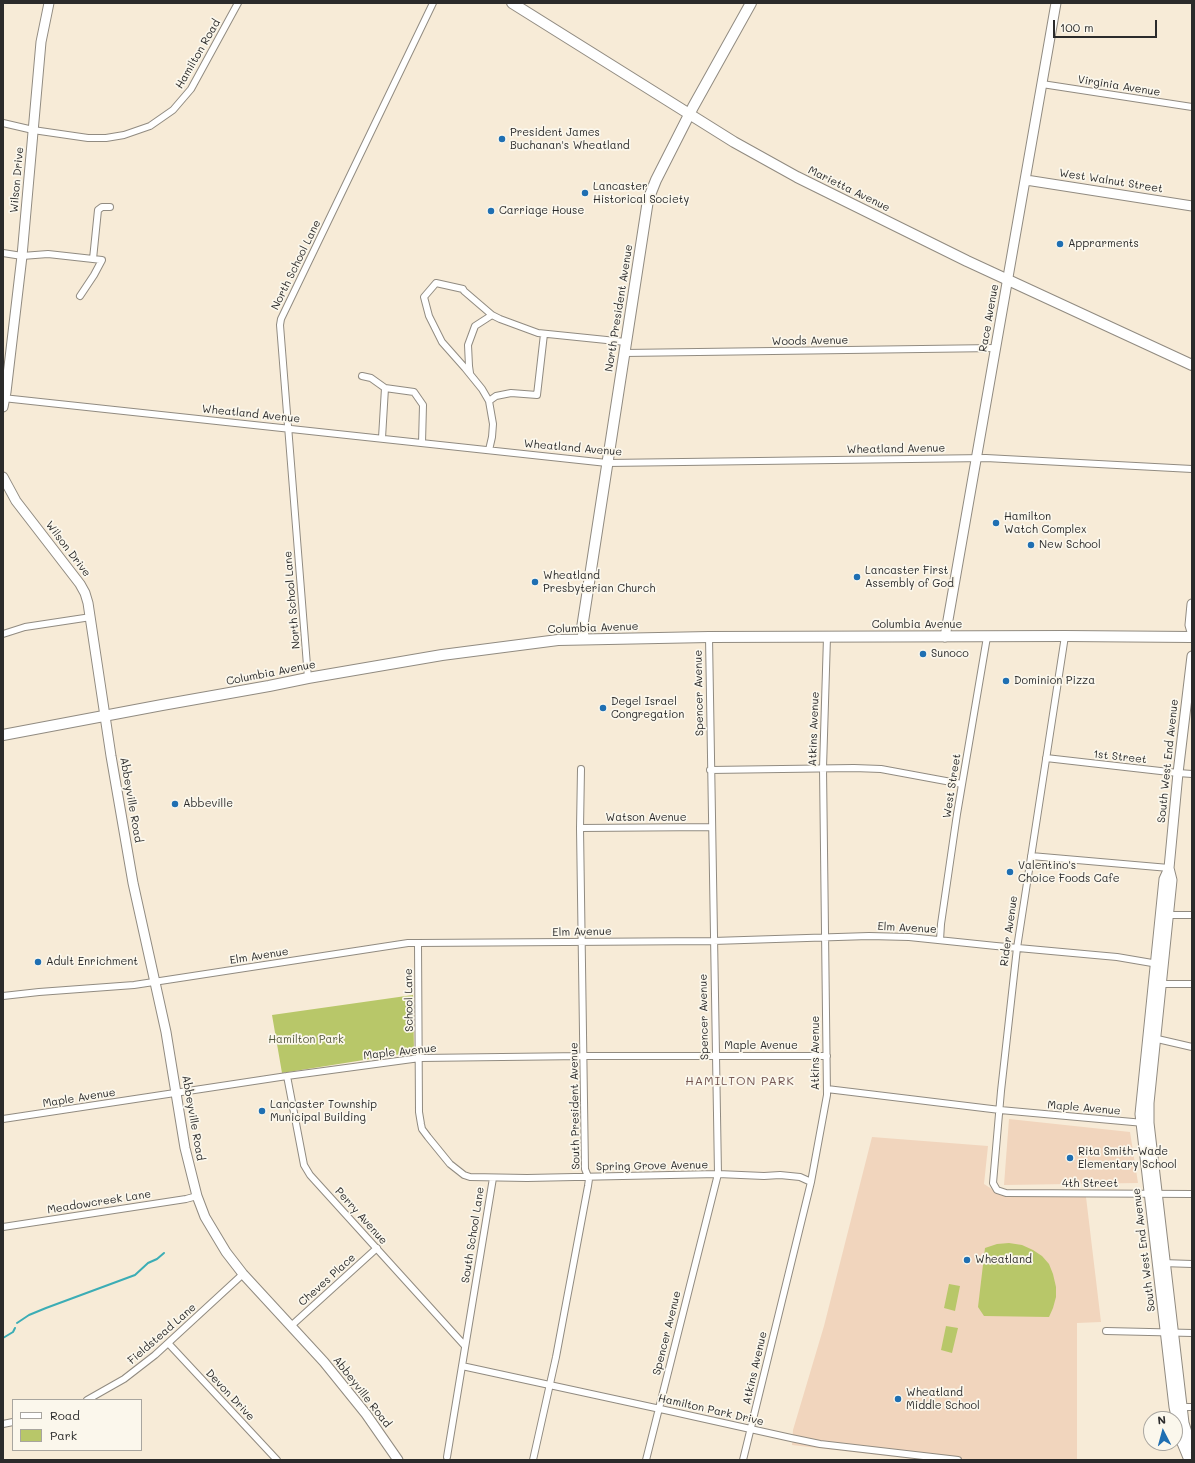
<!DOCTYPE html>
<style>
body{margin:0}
#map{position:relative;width:1195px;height:1463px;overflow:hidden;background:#f7ebd7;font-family:Mali,sans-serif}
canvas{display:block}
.frame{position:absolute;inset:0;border:4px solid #2b2b2b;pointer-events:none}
.legend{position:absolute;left:12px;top:1399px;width:130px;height:52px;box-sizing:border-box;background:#fbf7ec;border:1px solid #a8a59f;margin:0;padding:5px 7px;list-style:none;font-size:12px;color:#2b2b2b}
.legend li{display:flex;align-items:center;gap:8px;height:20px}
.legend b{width:20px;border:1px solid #a8a59f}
.north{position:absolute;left:1143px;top:1411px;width:40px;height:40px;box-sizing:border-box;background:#fbf7ec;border:1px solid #a8a59f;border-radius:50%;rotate:354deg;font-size:11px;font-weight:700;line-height:16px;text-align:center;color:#2b2b2b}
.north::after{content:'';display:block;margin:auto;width:14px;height:18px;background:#1f6fb2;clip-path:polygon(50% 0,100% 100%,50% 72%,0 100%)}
.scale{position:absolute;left:1053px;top:20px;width:104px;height:18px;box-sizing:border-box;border:2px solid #2b2b2b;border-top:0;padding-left:5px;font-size:12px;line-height:14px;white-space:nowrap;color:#2b2b2b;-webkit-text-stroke:3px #fbf7ec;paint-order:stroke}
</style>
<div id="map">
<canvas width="1195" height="1463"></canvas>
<div class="frame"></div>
<ul class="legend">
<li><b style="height:5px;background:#fff"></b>Road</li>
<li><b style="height:11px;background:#b8c769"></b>Park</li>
</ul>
<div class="north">N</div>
<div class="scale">100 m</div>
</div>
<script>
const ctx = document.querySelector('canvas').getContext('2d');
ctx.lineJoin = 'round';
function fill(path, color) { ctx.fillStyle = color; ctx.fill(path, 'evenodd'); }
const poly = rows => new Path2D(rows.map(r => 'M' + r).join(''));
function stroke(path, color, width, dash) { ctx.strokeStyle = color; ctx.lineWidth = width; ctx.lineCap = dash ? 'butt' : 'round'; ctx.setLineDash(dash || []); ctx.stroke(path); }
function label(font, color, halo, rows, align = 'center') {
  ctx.font = font + ' Mali,sans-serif'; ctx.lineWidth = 3.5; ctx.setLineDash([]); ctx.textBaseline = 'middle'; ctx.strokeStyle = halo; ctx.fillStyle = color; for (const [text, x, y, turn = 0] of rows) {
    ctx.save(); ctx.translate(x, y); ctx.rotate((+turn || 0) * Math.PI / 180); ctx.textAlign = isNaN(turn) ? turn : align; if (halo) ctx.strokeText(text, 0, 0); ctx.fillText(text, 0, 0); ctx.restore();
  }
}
fill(poly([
 [1009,1119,1130,1132,1138,1183,1004,1185],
 [872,1137,988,1146,984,1184,1001,1195,1086,1197,1101,1322,1077,1323,1077,1460,922,1460,792,1445,793,1430,824,1326]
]), '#f1d5bd');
fill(poly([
 [413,995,414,1052,282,1073,272,1015],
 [1009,1243,1022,1245,1033,1250,1042,1256,1049,1264,1053,1274,1056,1287,1056,1297,1053,1308,1049,1317,984,1316,978,1307,985,1248,997,1244],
 [949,1284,960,1286,955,1311,944,1308],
 [946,1326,958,1328,952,1353,941,1350]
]), '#b8c769');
stroke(poly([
 [17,1323,29,1315,46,1308,135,1275,148,1263,157,1259,164,1253],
 [3,1338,13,1332,15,1328]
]), '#3cadb5', 2);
const street = poly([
 [1042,84,1192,107],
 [3,123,33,130,88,138,106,138,124,135,150,126,173,110,191,89,238,3],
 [3,253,22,256,48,254,102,260,94,275,80,296],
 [93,259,98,210,102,207,110,207],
 [624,353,996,348],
 [470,373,469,366,468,345,475,326,492,315],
 [362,376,371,378,385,388,414,392,423,405,422,443],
 [3,398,607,463,986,458,1192,469],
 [489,401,496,396,511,393,537,395,544,334],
 [382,438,385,388],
 [489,450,492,437,493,424,489,401,482,389,465,368,442,342,429,316,424,297,436,283,463,289,464,291,492,315,500,319,538,333,626,342],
 [3,634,25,627,91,617],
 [1065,636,1017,948,1001,1091,993,1183,997,1190,1006,1193,1192,1194],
 [308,678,280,325,281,319,433,3],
 [1046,758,1178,773,1192,774],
 [710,770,854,768,881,769,962,784],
 [580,828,712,827],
 [1031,856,1169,868],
 [1166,915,1192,915],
 [940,940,941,924,957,814,987,637],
 [418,943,419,1112,421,1124,422,1129,428,1137,450,1164,464,1175,470,1177,527,1178,718,1174,764,1176,780,1175,800,1177,811,1182],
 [1162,984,1192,984],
 [3,996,39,992,134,985,408,943,418,943,713,941,869,936,909,937,996,946,1117,957,1158,964],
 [1153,1038,1192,1047],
 [287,1076,304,1165,310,1175,465,1346],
 [827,1089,1000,1110,1144,1123],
 [3,1119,287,1076,420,1058,584,1056,827,1056],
 [3,1227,186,1199,197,1196],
 [1162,1263,1192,1264],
 [291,1326,377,1248],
 [1106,1331,1192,1333],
 [168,1343,277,1460],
 [462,1366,674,1412,791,1438,820,1444,958,1460],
 [87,1400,124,1379,155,1355,243,1274],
 [1180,1407,1192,1407],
 [3,1424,13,1422],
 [447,1457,493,1178],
 [533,1460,556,1357,588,1186,589,1179,585,1169,580,828,581,769],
 [646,1460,718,1174,709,637],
 [743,1460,811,1182,827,1095,823,768,827,637]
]);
const secondary = poly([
 [1026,180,1192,206],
 [3,407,6,392,22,256,41,42,49,3],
 [3,477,16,501,80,584,85,593,88,603,111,756,133,883,166,1032,185,1148,197,1196,205,1217,226,1252,243,1274,324,1362,366,1414,398,1460],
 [1192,604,1190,625,1192,632],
 [945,637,1056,3],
 [1169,868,1172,880,1149,1103,1149,1123,1184,1423,1192,1448],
 [1189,1460,1182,1443,1174,1407,1140,1114,1164,879,1169,868,1178,773,1192,656]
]);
const primary = poly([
 [512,3,734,142,797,177,967,261,1192,365],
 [584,639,582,628,648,200,656,180,693,107,751,3],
 [3,735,162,705,269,686,308,678,442,655,558,640,709,637,1065,636,1192,637]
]);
stroke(street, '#918b81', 8);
stroke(secondary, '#918b81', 11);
stroke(primary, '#918b81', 12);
stroke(street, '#fff', 6);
stroke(secondary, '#fff', 9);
stroke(primary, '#fff', 10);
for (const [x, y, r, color] of [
 [502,139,4,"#1f6fb2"],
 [585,193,4,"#1f6fb2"],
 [491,211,4,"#1f6fb2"],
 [1060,244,4,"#1f6fb2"],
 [996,523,4,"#1f6fb2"],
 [1031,545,4,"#1f6fb2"],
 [857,577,4,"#1f6fb2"],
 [535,582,4,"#1f6fb2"],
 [923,654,4,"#1f6fb2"],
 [1006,681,4,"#1f6fb2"],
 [603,708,4,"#1f6fb2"],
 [175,804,4,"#1f6fb2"],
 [1010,872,4,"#1f6fb2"],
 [38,962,4,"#1f6fb2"],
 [262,1111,4,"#1f6fb2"],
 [1070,1158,4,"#1f6fb2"],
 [967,1260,4,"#1f6fb2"],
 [898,1399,4,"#1f6fb2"]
]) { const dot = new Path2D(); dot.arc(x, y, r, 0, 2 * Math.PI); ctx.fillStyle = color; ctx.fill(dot); stroke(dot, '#fbf7ec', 1.5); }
label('11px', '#2b2b2b', '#fbf7ec', [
 ["Hamilton Road",198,54,-60],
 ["Virginia Avenue",1119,86,9],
 ["Wilson Drive",17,180,-85],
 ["West Walnut Street",1111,181,9],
 ["Marietta Avenue",849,189,26],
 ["North School Lane",296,265,-64],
 ["North President Avenue",619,308,-81],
 ["Race Avenue",989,318,-80],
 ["Woods Avenue",810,341,-1],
 ["Wheatland Avenue",251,414,6],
 ["Wheatland Avenue",573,448,5],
 ["Wheatland Avenue",896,449,-1],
 ["Wilson Drive",68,549,53],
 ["North School Lane",292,600,-95],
 ["Columbia Avenue",917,625],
 ["Columbia Avenue",593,628,-2],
 ["Columbia Avenue",271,673,-11],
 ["Spencer Avenue",699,693,-91],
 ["Atkins Avenue",814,729,-88],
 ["1st Street",1120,757,6],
 ["South West End Avenue",1168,761,-84],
 ["West Street",952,786,-81],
 ["Abbeyville Road",131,800,80],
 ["Watson Avenue",646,818],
 ["Elm Avenue",907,928,3],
 ["Rider Avenue",1009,931,-82],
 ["Elm Avenue",582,932,-1],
 ["Elm Avenue",259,956,-9],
 ["School Lane",409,1000,-91],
 ["Spencer Avenue",704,1017,-91],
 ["Maple Avenue",761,1046],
 ["Maple Avenue",400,1052,-6],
 ["Atkins Avenue",816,1053,-90],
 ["Maple Avenue",79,1098,-9],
 ["South President Avenue",575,1106,-91],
 ["Maple Avenue",1084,1108,5],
 ["Abbeyville Road",193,1118,80],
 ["Spring Grove Avenue",652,1166,-1],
 ["4th Street",1090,1184],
 ["Meadowcreek Lane",99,1202,-9],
 ["Perry Avenue",361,1216,48],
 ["South School Lane",473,1235,-81],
 ["South West End Avenue",1144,1250,-97],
 ["Cheves Place",327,1280,-42],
 ["Spencer Avenue",667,1333,-76],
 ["Fieldstead Lane",162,1334,-41],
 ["Atkins Avenue",755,1368,-77],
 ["Abbeyville Road",362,1392,52],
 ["Devon Drive",230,1395,47],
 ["Hamilton Park Drive",711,1410,13]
]);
label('11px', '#2b2b2b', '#fbf7ec', [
 ["President James",510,133],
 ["Buchanan's Wheatland",510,146],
 ["Lancaster",593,187],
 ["Historical Society",593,200],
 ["Carriage House",499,211],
 ["Apprarments",1068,244],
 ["Hamilton",1004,517],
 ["Watch Complex",1004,530],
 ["New School",1039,545],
 ["Lancaster First",865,571],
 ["Assembly of God",865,584],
 ["Wheatland",543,576],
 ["Presbyterian Church",543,589],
 ["Sunoco",931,654],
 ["Dominion Pizza",1014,681],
 ["Degel Israel",611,702],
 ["Congregation",611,715],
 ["Abbeville",183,804],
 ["Valentino's",1018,866],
 ["Choice Foods Cafe",1018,879],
 ["Adult Enrichment",46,962],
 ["Lancaster Township",270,1105],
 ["Municipal Building",270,1118],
 ["Rita Smith-Wade",1078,1152],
 ["Elementary School",1078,1165],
 ["Wheatland",975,1260],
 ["Wheatland",906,1393],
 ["Middle School",906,1406]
], 'left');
label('11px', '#555a3e', '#fbf7ec', [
 ["Hamilton Park",306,1040]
]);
ctx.letterSpacing = '1px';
label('12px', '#745652', '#fbf7ec', [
 ["HAMILTON PARK",740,1081]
]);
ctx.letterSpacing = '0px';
</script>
